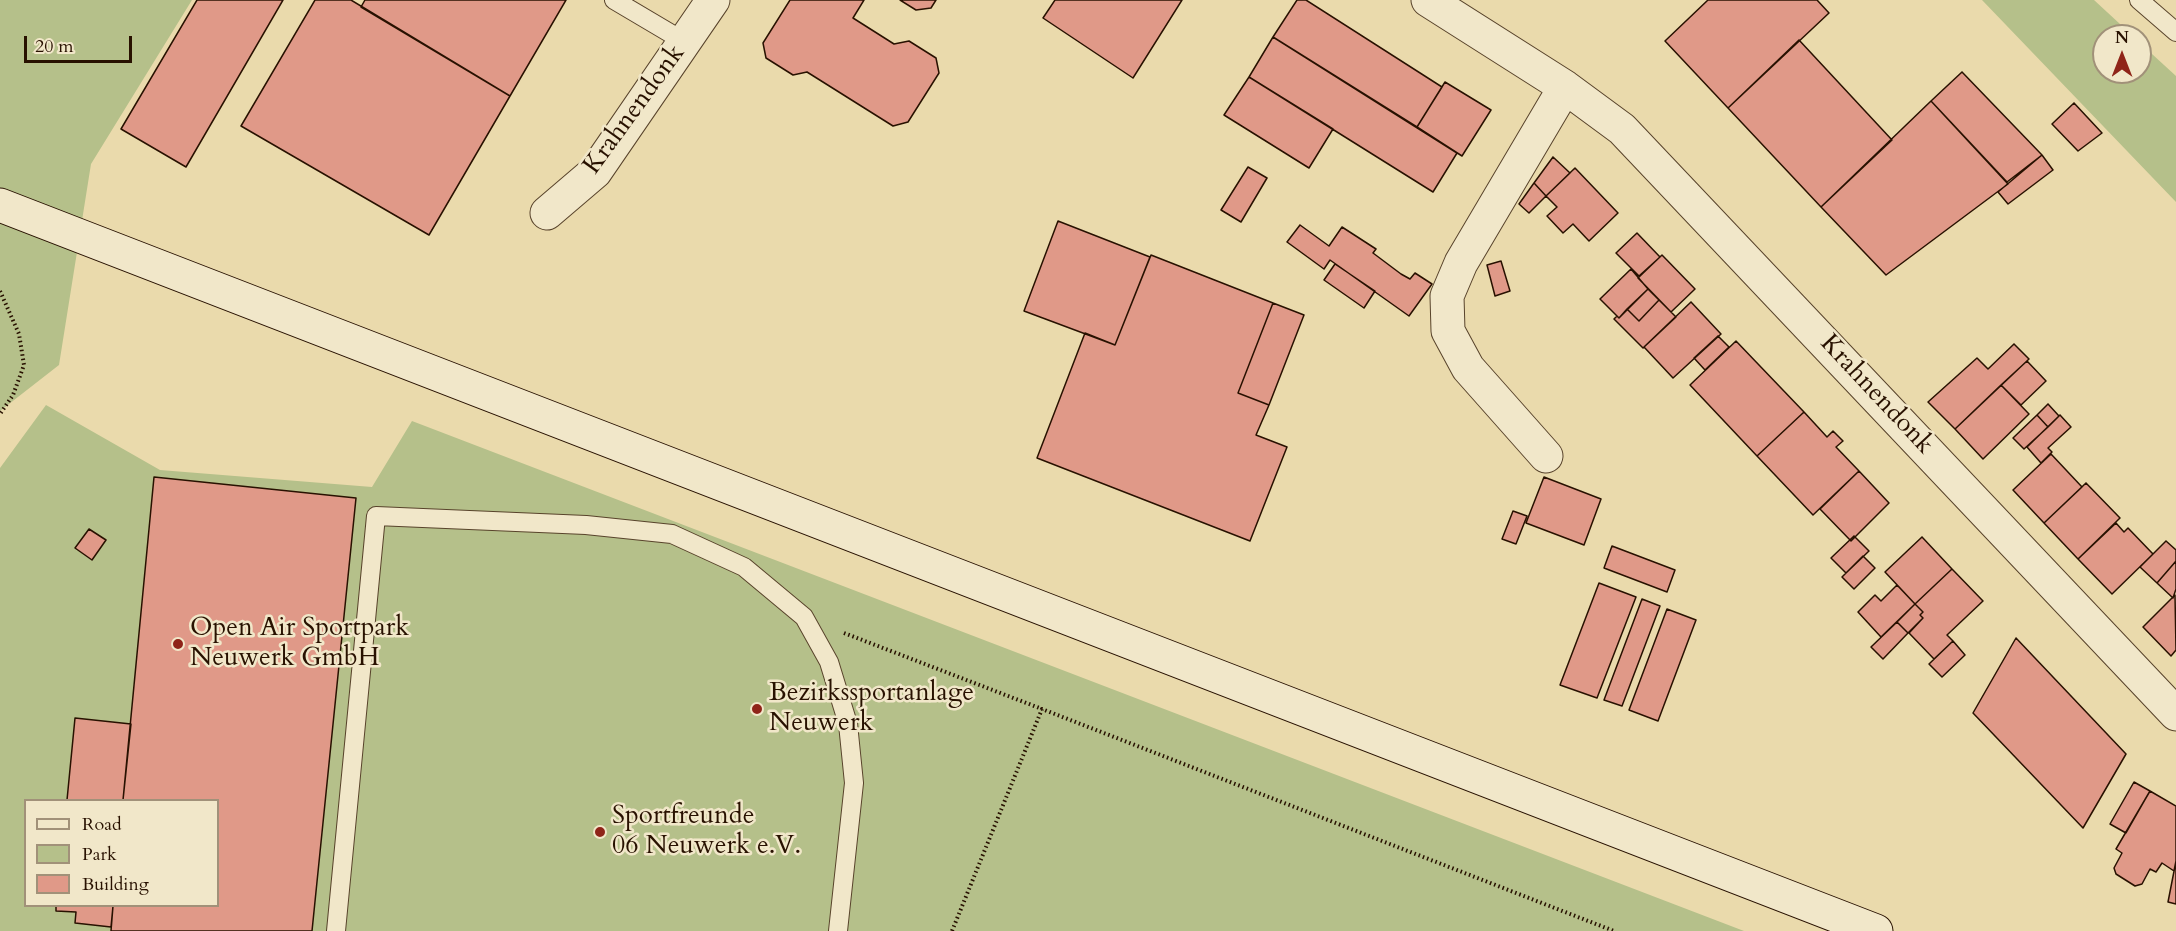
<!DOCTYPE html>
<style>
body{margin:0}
#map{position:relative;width:2176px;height:931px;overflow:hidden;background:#eadaac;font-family:Cardo,serif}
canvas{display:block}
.legend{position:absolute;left:24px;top:799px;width:195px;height:108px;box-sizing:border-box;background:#f1e7c9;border:2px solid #a19179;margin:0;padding:8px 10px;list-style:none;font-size:18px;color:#281100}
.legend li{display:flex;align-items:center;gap:12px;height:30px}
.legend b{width:30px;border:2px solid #a19179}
.north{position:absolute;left:2092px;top:24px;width:60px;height:60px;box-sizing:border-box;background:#f1e7c9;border:2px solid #a19179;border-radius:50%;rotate:0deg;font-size:16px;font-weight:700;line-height:24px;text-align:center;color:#281100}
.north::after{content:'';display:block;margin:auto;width:21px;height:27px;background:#8f2418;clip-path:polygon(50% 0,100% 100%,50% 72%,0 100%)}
.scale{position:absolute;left:24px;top:36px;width:108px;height:27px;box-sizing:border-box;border:3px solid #281100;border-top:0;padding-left:8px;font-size:18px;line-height:21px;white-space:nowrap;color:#281100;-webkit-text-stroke:4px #f1e7c9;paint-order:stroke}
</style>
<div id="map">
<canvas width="2176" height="931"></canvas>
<ul class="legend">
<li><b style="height:8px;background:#f1e7c9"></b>Road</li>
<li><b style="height:16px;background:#b5c08a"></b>Park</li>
<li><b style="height:16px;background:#e09988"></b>Building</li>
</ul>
<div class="north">N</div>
<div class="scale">20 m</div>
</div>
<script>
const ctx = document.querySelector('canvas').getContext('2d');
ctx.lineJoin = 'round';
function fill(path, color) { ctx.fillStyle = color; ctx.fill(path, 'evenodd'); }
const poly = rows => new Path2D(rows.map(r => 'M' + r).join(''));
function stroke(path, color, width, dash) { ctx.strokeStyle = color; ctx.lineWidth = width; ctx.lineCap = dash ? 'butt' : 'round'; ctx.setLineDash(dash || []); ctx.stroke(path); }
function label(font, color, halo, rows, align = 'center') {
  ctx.font = font + ' Cardo,serif'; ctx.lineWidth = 5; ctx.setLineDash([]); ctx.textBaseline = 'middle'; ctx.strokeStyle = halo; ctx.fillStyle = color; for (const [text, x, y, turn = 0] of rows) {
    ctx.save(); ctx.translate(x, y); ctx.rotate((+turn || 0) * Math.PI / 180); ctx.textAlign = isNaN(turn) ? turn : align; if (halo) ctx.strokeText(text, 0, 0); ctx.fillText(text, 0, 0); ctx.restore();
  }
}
fill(poly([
 [0,0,192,0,91,164,59,365,0,411],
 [1982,0,2094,0,2133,36,2104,36,2104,72,2140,72,2140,43,2176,76,2176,202],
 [46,405,160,470,372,487,412,421,1744,931,0,931,0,468],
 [26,800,218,800,218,906,26,906]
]), '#b5c08a');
const building = poly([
 [197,0,283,0,186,167,121,129,197,0],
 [315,0,351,0,510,96,429,235,241,126,315,0],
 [365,0,566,0,510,96,361,7,365,0],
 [790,0,864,0,853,18,894,44,909,41,936,58,939,73,908,122,893,126,807,72,793,75,766,58,763,43,790,0],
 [900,0,936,0,931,8,916,10,900,0],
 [1055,0,1182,0,1133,78,1043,18,1055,0],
 [1297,0,1306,0,1442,87,1417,127,1273,37,1297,0],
 [1708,0,1817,0,1829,13,1728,108,1665,41,1708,0],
 [1273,37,1457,153,1433,192,1249,77,1273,37],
 [1799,40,1892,140,1821,207,1728,108,1799,40],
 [1962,72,2042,155,2007,182,1931,101,1962,72],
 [1249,77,1333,129,1309,168,1224,115,1249,77],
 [1445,82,1491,110,1462,156,1417,127,1445,82],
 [1931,101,2008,184,1886,275,1821,207,1931,101],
 [2074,103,2102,133,2078,151,2052,124,2074,103],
 [2042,155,2053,170,2008,204,1998,192,2042,155],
 [1553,157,1570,173,1546,196,1534,183,1553,157],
 [1248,167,1267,178,1241,222,1221,210,1248,167],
 [1575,168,1618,213,1589,241,1573,224,1563,233,1547,216,1557,207,1546,196,1575,168],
 [1534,183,1546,196,1529,213,1519,204,1534,183],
 [1058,221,1150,257,1115,345,1024,311,1058,221],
 [1300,225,1329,246,1342,227,1376,249,1373,253,1401,274,1410,279,1415,273,1432,284,1409,316,1330,260,1324,269,1287,242,1300,225],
 [1637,233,1660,257,1639,276,1616,253,1637,233],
 [1151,255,1273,303,1238,393,1269,405,1256,435,1287,447,1250,541,1037,458,1085,333,1115,345,1151,255],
 [1662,255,1695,289,1671,312,1638,278,1662,255],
 [1501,261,1510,291,1495,296,1487,265,1501,261],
 [1335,264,1375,291,1364,308,1324,280,1335,264],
 [1631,269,1648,289,1619,318,1600,299,1631,269],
 [1648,289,1659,300,1639,321,1627,309,1648,289],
 [1659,300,1676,317,1643,348,1614,319,1617,316,1619,318,1627,309,1639,321,1659,300],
 [1691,302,1721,334,1673,378,1644,347,1691,302],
 [1273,303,1304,315,1269,405,1238,393,1273,303],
 [1718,336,1729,347,1705,370,1694,358,1718,336],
 [1736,341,1804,412,1757,456,1690,385,1736,341],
 [2014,344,2029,359,1955,429,1928,402,1977,358,1988,369,2014,344],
 [2027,361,2046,381,2021,405,2001,385,2027,361],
 [2001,385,2029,414,1983,459,1955,429,2001,385],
 [2048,404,2059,416,2048,427,2037,415,2048,404],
 [1804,412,1827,437,1833,431,1843,441,1836,447,1859,471,1813,515,1757,456,1804,412],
 [2037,415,2048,427,2024,449,2013,438,2037,415],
 [2060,415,2071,427,2048,448,2052,452,2041,463,2027,447,2060,415],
 [2051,454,2082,487,2044,523,2013,490,2051,454],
 [1859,471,1889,503,1851,541,1820,509,1859,471],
 [154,477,356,498,312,931,111,931,113,906,218,906,218,800,123,800,154,477],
 [1544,477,1601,499,1584,545,1526,523,1544,477],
 [2086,483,2120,518,2078,559,2044,523,2086,483],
 [1513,511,1527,516,1516,544,1502,539,1513,511],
 [2116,523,2124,532,2128,528,2153,554,2112,594,2078,559,2116,523],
 [89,529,106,540,92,560,75,548,89,529],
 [1854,536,1869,551,1846,573,1831,558,1854,536],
 [1922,537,1952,569,1915,604,1885,572,1922,537],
 [2166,541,2176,550,2176,561,2157,583,2140,567,2166,541],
 [1612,546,1675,570,1667,592,1604,568,1612,546],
 [1863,556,1875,568,1854,589,1842,577,1863,556],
 [2176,561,2176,589,2173,598,2157,583,2176,561],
 [1952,569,1983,601,1947,635,1953,641,1934,659,1909,633,1923,618,1920,615,1923,612,1915,604,1952,569],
 [1599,583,1636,597,1597,698,1560,685,1599,583],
 [1897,585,1915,604,1881,637,1858,612,1875,595,1881,601,1897,585],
 [2175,595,2176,650,2171,656,2143,627,2175,595],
 [1642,599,1660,606,1622,706,1604,700,1642,599],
 [1915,604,1923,612,1920,615,1923,618,1908,633,1897,622,1915,604],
 [1667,609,1696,620,1658,721,1629,710,1667,609],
 [1897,622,1908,633,1883,659,1871,647,1897,622],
 [2016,638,2126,754,2083,828,1973,713,2016,638],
 [1953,641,1965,655,1942,677,1929,664,1953,641],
 [75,718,131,724,123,800,67,800,75,718],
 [2134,782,2150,791,2126,833,2110,824,2134,782],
 [2150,791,2176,806,2176,861,2174,871,2162,863,2156,872,2150,869,2142,884,2135,886,2116,874,2114,868,2122,853,2116,849,2150,791],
 [2176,861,2176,904,2168,902,2176,861],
 [56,906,113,906,111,927,75,923,76,912,56,911,56,906]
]);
fill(building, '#e09988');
stroke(building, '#281100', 1.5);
const service = poly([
 [614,0,685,42],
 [2139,0,2176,32],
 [336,931,376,516,586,525,672,534,744,567,804,617,829,662,848,724,854,783,838,931]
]);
const minor = poly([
 [1428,0,1565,87,1622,129,2176,714],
 [547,213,595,172,713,0],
 [1546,456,1468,368,1448,331,1447,296,1461,263,1565,87]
]);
const secondary = poly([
 [0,205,1876,931]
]);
stroke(service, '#58432b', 20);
stroke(minor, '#58432b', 35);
stroke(secondary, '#281100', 35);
stroke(poly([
 [0,291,19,334,24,365,13,395,0,414],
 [844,633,1042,709],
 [952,931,1042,709,1614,931]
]), '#281100', 4, [1.5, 3]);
stroke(service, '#f1e7c9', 18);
stroke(minor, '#f1e7c9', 33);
stroke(secondary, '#f1e7c9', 33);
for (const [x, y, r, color] of [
 [178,644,6,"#8f2418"],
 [757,709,6,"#8f2418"],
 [600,832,6,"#8f2418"]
]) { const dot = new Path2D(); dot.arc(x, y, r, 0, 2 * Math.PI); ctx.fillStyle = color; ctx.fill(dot); stroke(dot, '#f1e7c9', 2); }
label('26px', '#281100', '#f1e7c9', [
 ["Krahnendonk",635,110,-54],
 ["Krahnendonk",1876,395,47]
]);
label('26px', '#281100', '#f1e7c9', [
 ["Open Air Sportpark",190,629],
 ["Neuwerk GmbH",190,659],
 ["Bezirkssportanlage",769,694],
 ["Neuwerk",769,724],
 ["Sportfreunde",612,817],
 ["06 Neuwerk e.V.",612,847]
], 'left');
</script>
